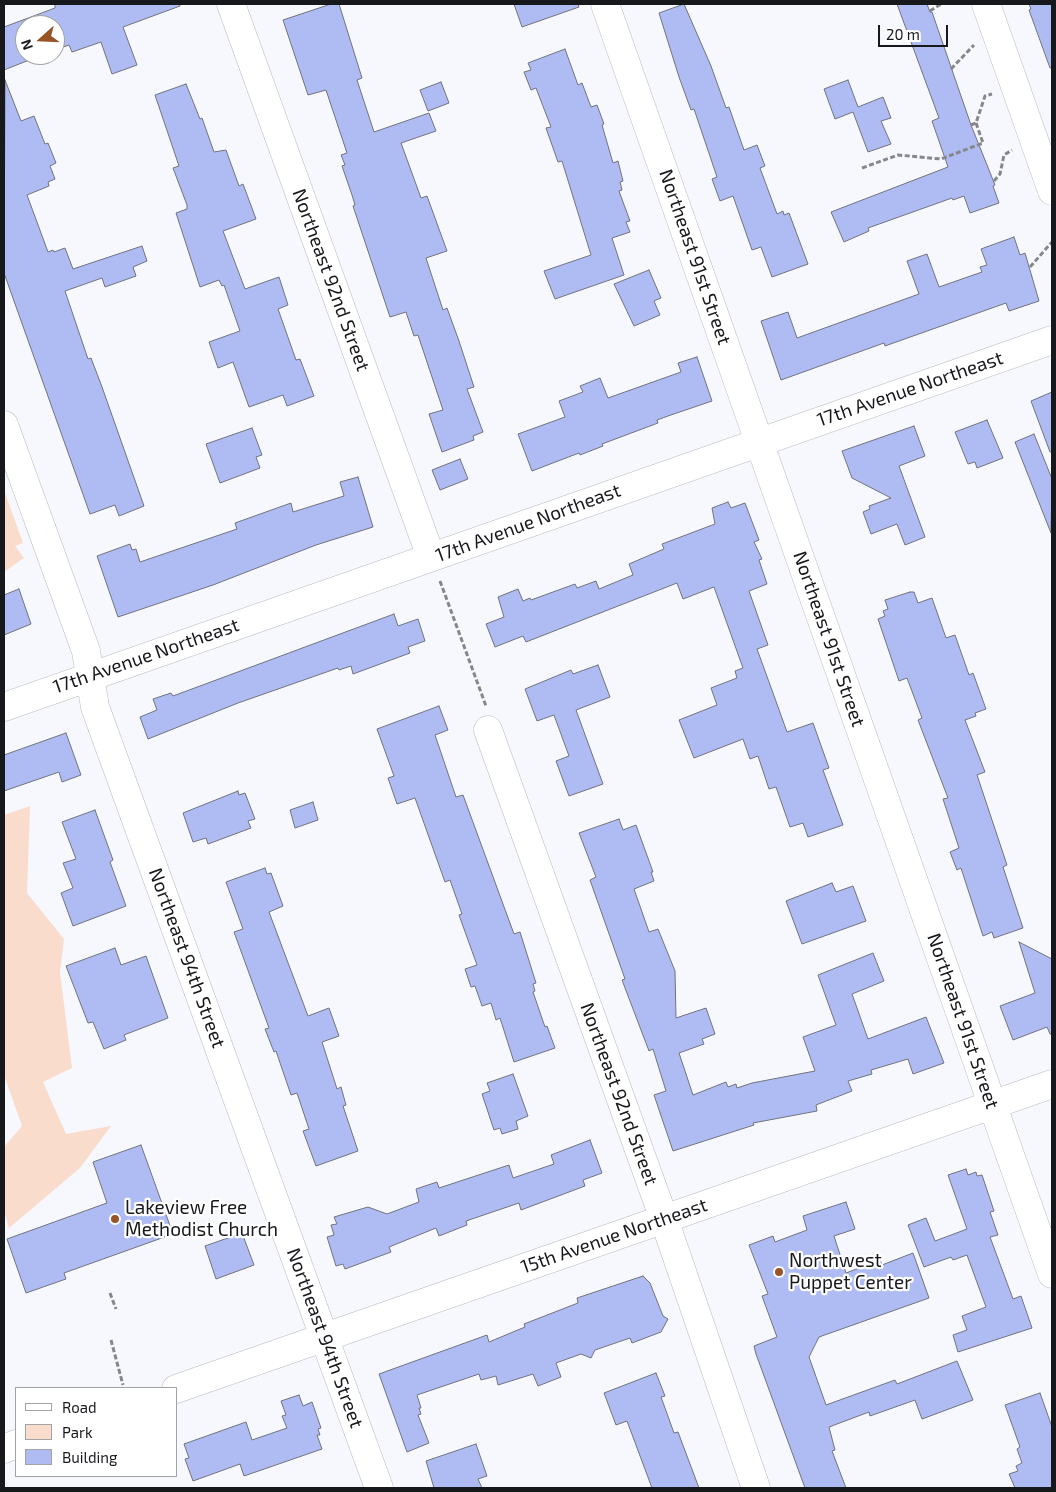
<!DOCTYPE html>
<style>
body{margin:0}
#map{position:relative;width:1056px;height:1492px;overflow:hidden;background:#f7f8fd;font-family:"Exo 2",sans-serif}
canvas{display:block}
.frame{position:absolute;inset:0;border:5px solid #17181c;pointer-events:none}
.legend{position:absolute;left:15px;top:1387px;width:162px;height:90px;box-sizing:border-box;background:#fff;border:1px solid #a2a3a4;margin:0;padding:6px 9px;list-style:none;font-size:15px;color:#17181c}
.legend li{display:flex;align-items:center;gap:10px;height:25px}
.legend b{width:25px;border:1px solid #a2a3a4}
.north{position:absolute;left:15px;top:15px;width:50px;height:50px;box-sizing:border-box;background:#fff;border:1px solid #a2a3a4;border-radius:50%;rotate:250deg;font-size:14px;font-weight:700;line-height:20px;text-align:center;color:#17181c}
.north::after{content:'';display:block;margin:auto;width:18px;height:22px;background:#985426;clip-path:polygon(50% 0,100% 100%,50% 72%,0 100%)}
.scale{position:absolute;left:878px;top:25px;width:70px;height:22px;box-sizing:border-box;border:2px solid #17181c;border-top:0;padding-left:6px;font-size:15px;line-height:18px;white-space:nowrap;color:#17181c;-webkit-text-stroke:4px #fff;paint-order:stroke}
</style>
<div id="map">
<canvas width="1056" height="1492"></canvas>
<div class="frame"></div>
<ul class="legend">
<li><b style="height:6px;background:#fff"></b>Road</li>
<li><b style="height:14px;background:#f9dccc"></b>Park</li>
<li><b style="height:14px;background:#afbcf3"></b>Building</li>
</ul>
<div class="north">N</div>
<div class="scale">20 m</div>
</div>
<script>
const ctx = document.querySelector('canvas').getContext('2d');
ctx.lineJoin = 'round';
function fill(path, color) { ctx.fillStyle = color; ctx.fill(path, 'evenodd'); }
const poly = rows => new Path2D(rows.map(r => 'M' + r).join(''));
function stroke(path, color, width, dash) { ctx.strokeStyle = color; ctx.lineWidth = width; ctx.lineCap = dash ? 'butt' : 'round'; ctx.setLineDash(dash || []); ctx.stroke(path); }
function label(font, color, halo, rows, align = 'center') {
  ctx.font = font + ' "Exo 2",sans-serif'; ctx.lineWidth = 4.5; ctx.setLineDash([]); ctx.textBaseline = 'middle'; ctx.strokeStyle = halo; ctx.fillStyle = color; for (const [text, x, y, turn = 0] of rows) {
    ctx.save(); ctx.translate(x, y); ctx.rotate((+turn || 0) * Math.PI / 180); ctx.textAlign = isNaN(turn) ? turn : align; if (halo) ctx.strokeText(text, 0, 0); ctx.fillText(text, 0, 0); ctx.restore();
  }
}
fill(poly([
 [4,490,23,543,15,546,24,558,4,572],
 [30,806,27,893,64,939,60,972,72,1068,43,1082,66,1134,111,1126,80,1168,9,1228,4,1211,4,1147,22,1126,4,1075,4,815]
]), '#f9dccc');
const building = poly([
 [55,4,180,4,180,6,123,27,137,65,112,74,101,42,72,52,69,45,55,50,55,25,25,25,25,55,42,55,4,70,4,27,55,8,55,4],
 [331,4,339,4,362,78,357,80,374,132,429,113,436,131,401,143,421,198,427,196,447,251,426,258,443,310,447,308,459,341,474,387,467,389,483,432,473,436,474,440,442,452,429,414,443,410,418,335,414,336,406,312,390,317,353,206,355,205,352,195,342,166,345,165,341,155,347,153,326,90,308,95,283,20,331,4],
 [514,4,578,4,579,7,522,27,514,4],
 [684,4,711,66,726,108,729,107,744,150,757,145,765,166,760,168,777,214,783,211,784,215,789,213,808,264,772,277,761,247,752,250,733,196,720,201,712,179,717,177,716,174,694,109,691,110,679,77,659,13,684,4],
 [897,4,927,4,930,12,932,12,971,125,995,185,993,186,999,203,970,213,964,196,953,200,952,198,868,228,869,231,844,242,831,212,948,167,932,121,939,118,897,4],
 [1029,4,1052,4,1052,68,1050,68,1029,10,1031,9,1029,4],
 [565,49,578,85,582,83,591,107,597,105,604,124,602,125,613,163,618,161,623,181,620,182,622,190,619,191,630,221,626,222,630,232,612,238,624,275,555,299,544,271,591,255,562,161,558,162,546,128,551,127,536,88,531,90,524,72,531,70,528,63,565,49],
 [5,80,21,121,34,116,45,144,48,143,56,163,50,166,55,179,48,182,49,186,27,195,48,252,53,250,54,252,65,248,73,269,142,246,147,261,133,267,136,276,105,287,102,278,65,291,88,359,91,358,102,387,144,506,119,516,115,505,90,514,4,273,5,80],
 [848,80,858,107,883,97,891,118,881,121,891,144,868,152,853,112,835,119,824,89,848,80],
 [441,82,449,103,428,111,420,90,441,82],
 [186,84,200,119,202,118,214,152,226,150,239,186,243,184,256,219,223,231,245,289,279,277,288,305,278,309,296,360,300,359,314,396,287,406,283,395,249,407,233,362,218,368,209,342,240,331,224,285,222,286,219,280,200,287,176,213,187,209,187,205,173,168,179,166,155,95,186,84],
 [1014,237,1020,255,1025,253,1039,301,1009,311,1006,303,885,346,884,343,781,380,761,321,788,312,797,338,919,294,907,261,927,254,939,287,982,272,980,267,987,265,981,249,1014,237],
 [649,270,661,298,654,301,660,315,634,326,614,284,649,270],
 [697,357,712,401,668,416,657,420,658,423,602,444,603,446,580,455,579,453,532,471,518,434,565,417,559,401,583,392,580,386,600,378,608,398,681,372,678,363,697,357],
 [1052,392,1052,452,1050,452,1031,401,1052,392],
 [987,420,1003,458,977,468,975,462,968,464,955,432,987,420],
 [914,426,925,456,899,466,925,537,905,545,897,524,871,534,863,512,870,509,869,506,891,498,852,478,842,451,914,426],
 [252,428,262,455,256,457,260,468,220,483,206,444,252,428],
 [1034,434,1052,479,1051,533,1015,442,1034,434],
 [460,459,468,479,440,490,432,470,460,459],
 [358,477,373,527,316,545,213,585,118,617,97,556,130,544,132,550,136,549,140,562,237,529,235,523,291,503,293,512,344,496,340,482,358,477],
 [728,502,731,508,745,503,759,540,754,542,762,559,759,560,767,584,749,591,768,645,757,649,773,693,787,732,813,723,829,768,823,770,843,825,808,837,803,823,790,827,776,787,769,789,758,756,750,759,743,739,694,758,679,720,717,705,711,688,737,678,735,671,743,668,714,587,683,599,677,583,526,642,523,636,495,647,486,624,504,617,498,597,518,589,523,601,530,598,531,600,575,584,577,588,596,581,599,589,633,575,629,564,664,549,662,544,715,524,712,508,728,502],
 [19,589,31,624,4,635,4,595,19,589],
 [910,592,914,592,918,603,932,598,946,638,955,635,969,675,973,673,986,709,975,713,976,716,965,720,985,772,977,775,1007,865,1003,867,1023,928,994,938,992,932,983,936,961,868,957,870,950,852,959,848,943,799,948,798,918,720,922,718,907,678,899,681,878,619,885,616,883,611,888,609,885,600,910,592],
 [394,614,398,626,418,619,425,641,408,647,410,653,353,674,351,666,339,670,338,668,238,703,148,739,140,717,157,710,153,699,171,693,173,696,394,614],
 [598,665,610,697,576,710,603,784,569,796,556,761,569,756,554,715,537,721,525,689,571,670,573,674,598,665],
 [439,706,448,730,435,735,456,797,463,795,514,934,520,932,536,983,533,984,535,991,533,992,545,1027,547,1026,555,1048,514,1062,500,1018,496,1020,491,1003,482,1006,475,986,471,987,465,969,477,965,459,915,462,914,450,880,445,882,415,798,397,804,388,778,394,776,377,729,439,706],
 [66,733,81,775,62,782,59,772,4,791,4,755,66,733],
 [238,791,239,795,245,793,255,819,248,821,251,828,208,844,206,838,193,842,183,813,238,791],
 [313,802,318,820,295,828,290,810,313,802],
 [95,810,113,860,110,862,126,906,73,926,61,893,73,888,63,863,76,859,62,822,95,810],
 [619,819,623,830,636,825,653,872,651,872,654,881,634,889,649,932,658,929,675,971,676,1018,706,1008,715,1034,702,1039,704,1044,679,1053,693,1095,726,1082,728,1087,736,1084,737,1088,752,1083,815,1071,803,1037,836,1025,818,975,873,953,884,981,852,994,868,1039,926,1017,944,1063,913,1074,908,1059,871,1070,872,1074,848,1081,852,1091,816,1105,817,1111,753,1123,754,1125,673,1151,654,1095,666,1091,653,1049,649,1051,622,980,625,979,590,880,596,877,579,833,619,819],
 [265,868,267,874,271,873,283,906,269,912,308,1016,329,1008,339,1036,322,1042,337,1089,341,1087,346,1105,343,1106,358,1151,316,1166,303,1131,309,1129,297,1093,291,1095,276,1051,274,1052,265,1029,269,1028,234,932,243,929,226,882,265,868],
 [832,883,836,892,853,886,866,921,802,944,786,901,832,883],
 [1019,942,1052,959,1052,1034,1050,1034,1047,1027,1013,1040,1000,1006,1035,993,1019,942],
 [115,948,121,965,146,956,168,1018,124,1035,126,1040,104,1049,93,1022,88,1023,66,966,115,948],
 [513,1074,528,1116,516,1121,518,1129,502,1134,500,1128,494,1130,482,1094,490,1091,487,1083,513,1074],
 [590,1140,602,1173,583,1180,585,1186,521,1210,519,1203,466,1221,467,1225,439,1236,436,1228,389,1247,391,1252,345,1269,343,1264,336,1266,327,1237,334,1235,331,1225,337,1224,334,1217,368,1207,387,1214,419,1202,416,1189,437,1182,439,1188,509,1165,513,1178,554,1164,551,1155,590,1140],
 [141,1145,173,1234,64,1273,66,1279,26,1293,7,1239,107,1203,93,1162,141,1145],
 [966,1169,968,1175,976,1172,977,1176,982,1175,994,1211,990,1212,998,1235,990,1237,1013,1299,1021,1296,1032,1328,958,1352,953,1335,967,1330,962,1316,986,1307,967,1255,953,1260,951,1257,924,1267,908,1225,926,1218,935,1241,967,1229,948,1175,966,1169],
 [846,1202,855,1229,834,1236,846,1273,880,1260,882,1265,913,1253,929,1298,819,1337,809,1357,826,1405,895,1380,897,1384,957,1361,973,1400,922,1419,915,1400,870,1416,869,1412,829,1427,835,1450,832,1451,846,1488,805,1488,756,1354,754,1346,777,1337,762,1296,768,1294,749,1245,773,1236,775,1242,807,1230,803,1216,846,1202],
 [242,1233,254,1265,216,1279,205,1246,242,1233],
 [643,1276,650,1283,663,1316,668,1319,661,1332,632,1343,630,1338,595,1350,591,1358,581,1354,556,1363,561,1377,538,1386,533,1374,498,1385,496,1376,481,1380,479,1374,417,1395,421,1408,419,1408,421,1414,418,1415,429,1443,407,1452,379,1374,487,1335,489,1342,525,1327,524,1324,578,1303,577,1298,643,1276],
 [656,1373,665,1396,661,1397,674,1433,678,1432,699,1488,652,1488,627,1421,616,1425,604,1393,656,1373],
 [1040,1393,1052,1427,1052,1488,1015,1488,1009,1474,1018,1471,1016,1466,1022,1463,1017,1449,1020,1447,1005,1405,1040,1393],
 [299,1395,303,1406,312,1402,321,1428,318,1429,320,1435,317,1435,322,1449,244,1476,240,1464,193,1481,185,1459,189,1458,184,1444,246,1422,252,1440,287,1428,282,1416,286,1415,281,1401,299,1395],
 [476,1444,487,1476,478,1479,482,1488,434,1488,426,1461,476,1444]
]);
fill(building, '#afbcf3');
stroke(building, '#70737d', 1);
const minor = poly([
 [231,4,431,557],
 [605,4,1052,1274],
 [986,4,1052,191],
 [4,425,86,651,95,707,379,1488],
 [4,707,1052,340],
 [488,730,664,1219,756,1488],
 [176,1389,1052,1084],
 [4,1449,16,1444]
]);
stroke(minor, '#b6b9c4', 29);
stroke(poly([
 [930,11,941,4],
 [951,69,974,45],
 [971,125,976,123,985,96,992,94],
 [862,168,898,155,941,159,983,143,976,123],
 [994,181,1000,174,1004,155,1012,150],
 [1030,267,1052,242],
 [440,581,486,706],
 [110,1293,116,1309],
 [111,1340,123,1385]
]), '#86878b', 3, [5, 2.5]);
stroke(minor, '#fff', 28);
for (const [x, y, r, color] of [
 [115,1219,5,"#985426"],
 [779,1272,5,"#985426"]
]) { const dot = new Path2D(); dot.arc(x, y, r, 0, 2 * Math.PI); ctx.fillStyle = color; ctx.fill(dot); stroke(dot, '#fff', 2); }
label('19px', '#17181c', '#fff', [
 ["Northeast 91st Street",695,257,71],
 ["Northeast 92nd Street",331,280,70],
 ["17th Avenue Northeast",910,389,-19],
 ["17th Avenue Northeast",528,523,-20],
 ["Northeast 91st Street",829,639,71],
 ["17th Avenue Northeast",146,656,-19],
 ["Northeast 94th Street",187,958,70],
 ["Northeast 91st Street",963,1021,71],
 ["Northeast 92nd Street",619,1094,70],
 ["15th Avenue Northeast",614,1236,-19],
 ["Northeast 94th Street",325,1338,70]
]);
label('19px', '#17181c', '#fff', [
 ["Lakeview Free",125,1208],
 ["Methodist Church",125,1230],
 ["Northwest",789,1261],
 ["Puppet Center",789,1283]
], 'left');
</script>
